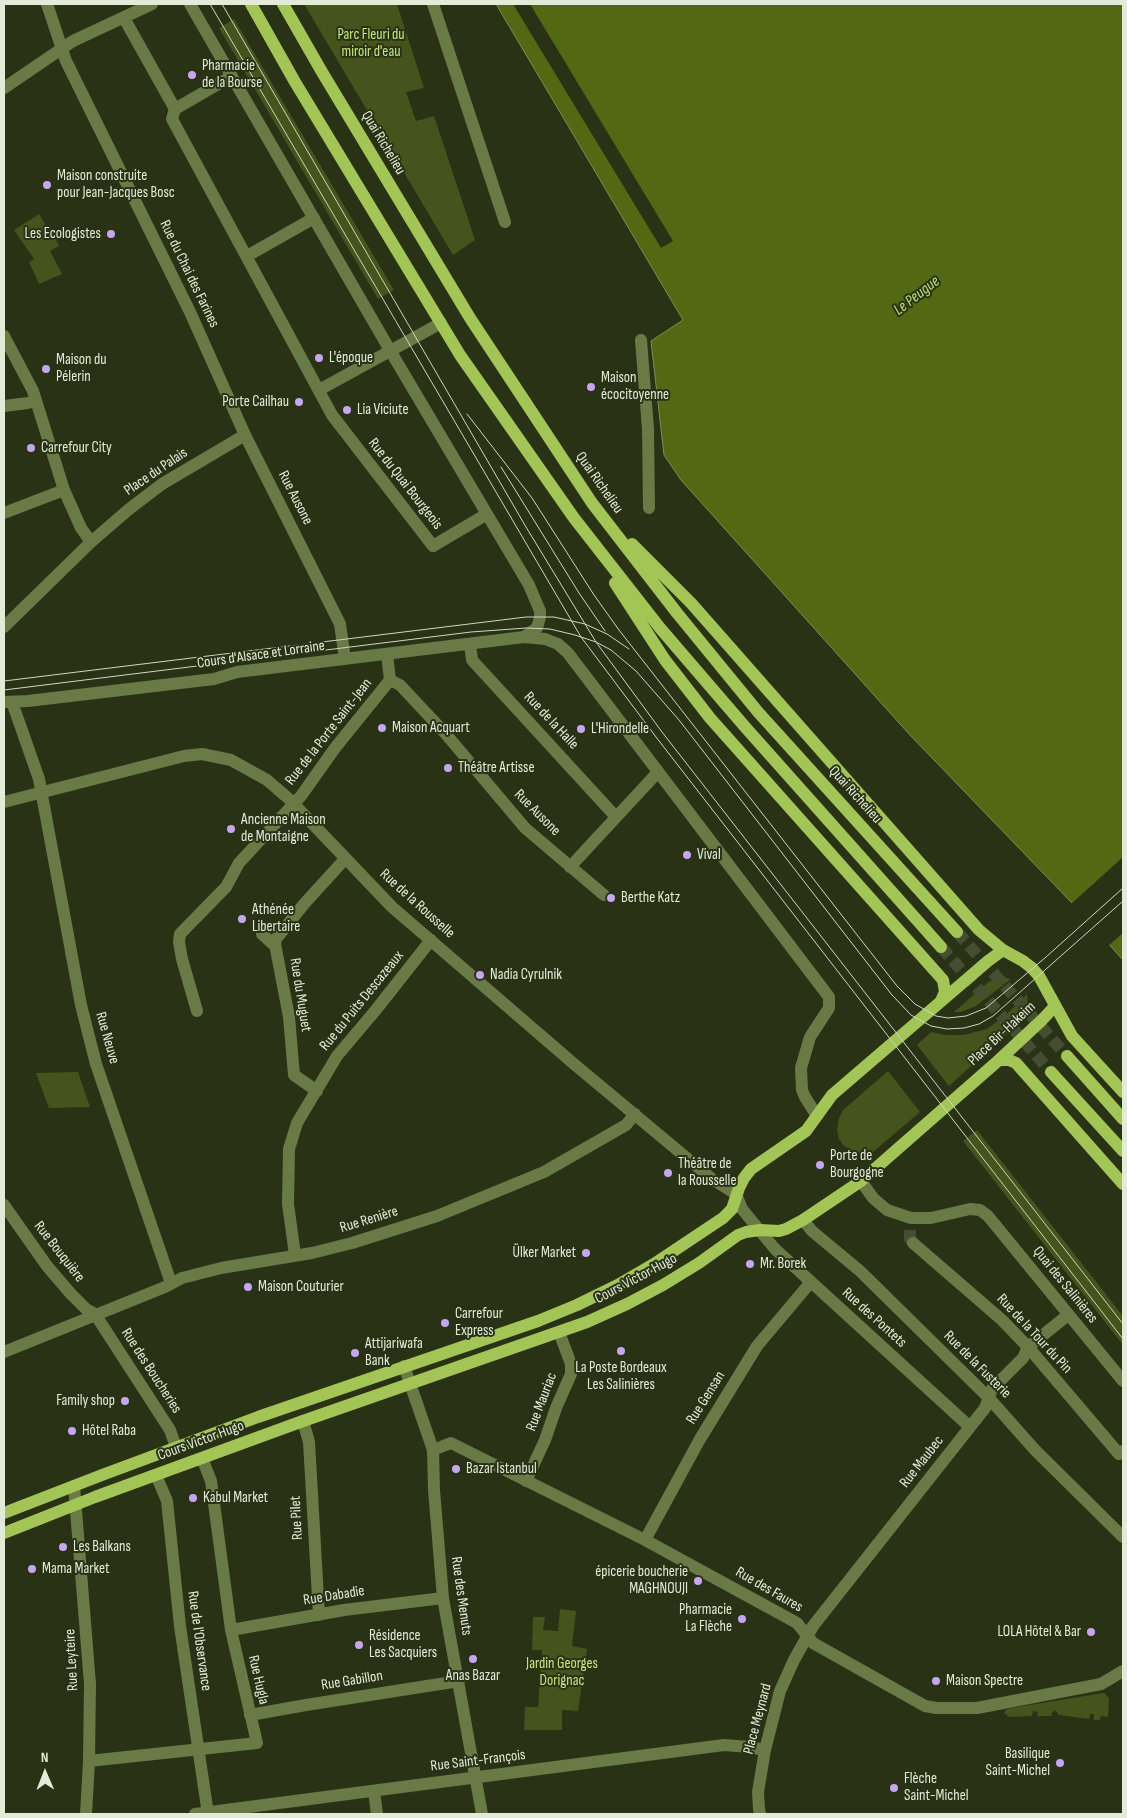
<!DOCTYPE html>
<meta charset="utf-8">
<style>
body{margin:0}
#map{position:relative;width:1127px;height:1818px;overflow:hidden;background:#293215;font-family:"Sofia Sans Condensed",sans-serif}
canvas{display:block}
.frame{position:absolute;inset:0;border:5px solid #e3ead8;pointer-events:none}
.north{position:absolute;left:20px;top:1748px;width:50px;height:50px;-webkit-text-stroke:4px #293215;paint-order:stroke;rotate:359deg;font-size:14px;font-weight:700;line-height:20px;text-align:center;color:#e3ead8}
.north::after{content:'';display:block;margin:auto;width:18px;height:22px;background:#e3ead8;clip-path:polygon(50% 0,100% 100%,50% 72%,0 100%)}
</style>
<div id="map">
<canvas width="1127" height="1818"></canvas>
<div class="frame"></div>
<div class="north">N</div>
</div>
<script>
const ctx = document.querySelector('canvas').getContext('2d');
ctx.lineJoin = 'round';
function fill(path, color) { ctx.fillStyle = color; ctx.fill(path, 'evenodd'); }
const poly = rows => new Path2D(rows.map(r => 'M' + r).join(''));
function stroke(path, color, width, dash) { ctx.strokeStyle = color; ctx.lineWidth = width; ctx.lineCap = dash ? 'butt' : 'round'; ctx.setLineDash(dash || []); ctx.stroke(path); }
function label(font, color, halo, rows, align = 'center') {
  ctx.font = font + ' "Sofia Sans Condensed",sans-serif'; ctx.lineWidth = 4; ctx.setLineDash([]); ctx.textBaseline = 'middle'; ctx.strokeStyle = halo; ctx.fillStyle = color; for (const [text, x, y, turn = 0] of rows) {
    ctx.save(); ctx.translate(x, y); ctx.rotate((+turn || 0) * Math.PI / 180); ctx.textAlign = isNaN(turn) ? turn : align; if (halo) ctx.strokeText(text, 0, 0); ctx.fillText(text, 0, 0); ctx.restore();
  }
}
fill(poly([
 [304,4,397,4,424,88,406,92,416,121,434,116,475,240,453,255],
 [234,19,394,290,378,299,219,28],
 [39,214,49,231,51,230,59,246,50,251,62,274,39,284,29,262,34,259,14,230],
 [1002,977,1011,979,976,1006,961,1012,954,1012,990,981],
 [1027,994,1028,1008,1023,1019,949,1086,917,1045,931,1032,945,1035,964,1035,987,1029,1006,1015],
 [888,1071,920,1112,873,1152,864,1154,854,1152,844,1146,839,1139,837,1130,839,1118,843,1110],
 [78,1072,90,1107,49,1108,36,1073],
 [977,1130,1123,1316,1123,1345,963,1141],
 [560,1609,576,1611,572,1646,587,1649,578,1711,562,1710,562,1730,524,1730,525,1707,538,1707,542,1650,532,1650,533,1617,545,1617,543,1630,558,1631],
 [1104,1693,1109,1698,1108,1717,1101,1716,1100,1720,1094,1720,1094,1714,1090,1714,1089,1719,1059,1715,1055,1710,1051,1714,1052,1716,1037,1716,1038,1712,1033,1711,1032,1716,1009,1717,1004,1713,1006,1710,1011,1708]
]), '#44541c');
const water = poly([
 [496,4,1123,4,1123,960,1072,903,909,734,681,480,664,455,651,341,683,320,496,4]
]);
fill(water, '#526813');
stroke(water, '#7e8f4e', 1);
fill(poly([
 [513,4,530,4,673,241,661,248],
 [1123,857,1123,933,1108,946,1070,905]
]), '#293215');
stroke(poly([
 [910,1230,910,1239,913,1243]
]), '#454e32', 12, [12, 6]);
stroke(poly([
 [957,932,1067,1056],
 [941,947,1051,1072]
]), '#454e32', 12, [12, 6]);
stroke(poly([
 [47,4,66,61,190,312,245,435,340,624,345,659],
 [190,4,391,352,529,585,540,611,540,617,537,628,524,637],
 [433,4,505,222],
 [124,18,175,109],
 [232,76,175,109,172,119,332,415,433,546,487,514],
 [4,88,73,41,152,4],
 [247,256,314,218],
 [4,336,33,391,64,490,81,528,91,542],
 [641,340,648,429,649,508],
 [319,390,441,323],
 [4,406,28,403,36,400],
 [4,513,64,490],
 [4,627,91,542,128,510,162,484,245,435],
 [470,644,472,660,616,817],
 [387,654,390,680],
 [390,680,400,685,445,733,525,828,604,895],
 [4,702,28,701,214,679,237,672,524,637,545,639,558,644,568,653,829,997,829,1008,810,1037,801,1068,802,1090,805,1097,817,1116],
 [12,702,39,779,81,1005,96,1064,171,1283],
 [4,802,184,756,202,754,231,760,267,780,289,799,392,907,574,1064,712,1179,736,1194,742,1209,775,1249,970,1427],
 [570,867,658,772],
 [262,934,273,944,275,944],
 [197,1011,182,959,179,942,180,934,226,887,239,863,301,796,335,748,390,680],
 [317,1091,294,1075,289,1017,275,944,276,939,304,904,345,859],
 [861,1181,873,1198,887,1210,911,1218,931,1218,970,1209,980,1210,988,1216,1123,1381],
 [4,1205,47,1266,71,1294,86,1309,95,1314,170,1430,176,1447],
 [803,1220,812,1231,860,1271,988,1397,1035,1450,1123,1537],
 [913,1243,1002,1320,1028,1347,1119,1454,1123,1451],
 [295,1255,288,1204,289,1149,297,1123,337,1056,375,1011,431,940],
 [4,1352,165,1287,182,1278,221,1268,312,1253,352,1243,437,1216,544,1172,626,1125,635,1114],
 [404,1366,433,1450,434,1490,443,1598,482,1814],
 [303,1421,309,1442,319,1615],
 [433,1450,451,1443,645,1540,797,1623,813,1643,925,1706,936,1708,977,1708,1101,1684,1123,1671],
 [156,1475,167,1501,180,1626,208,1814],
 [526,1481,545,1440,556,1408,571,1374,571,1364,559,1332],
 [74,1486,90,1684,89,1761,86,1814],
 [645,1540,700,1439,757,1346,810,1283],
 [231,1630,344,1610,443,1598],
 [250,1715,306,1705,459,1681],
 [89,1761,257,1743,231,1630,211,1481,202,1458],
 [374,1791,377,1814],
 [195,1814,724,1745,749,1747,765,1750],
 [760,1814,759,1809,758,1792,765,1750,780,1691,794,1660,813,1626,985,1408,992,1389,1023,1358,1028,1347,1068,1315]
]), '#697a47', 12);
stroke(poly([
 [251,4,295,82,460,355,574,518,660,628,746,728,941,947],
 [283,4,322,72,470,318,592,503,677,613,758,712,957,932],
 [632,544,691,603,979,930,1003,950,1023,961,1032,968,1039,976,1072,1036,1123,1092],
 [615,583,665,660,710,718,943,980,945,992,941,1001],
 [1067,1056,1123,1119],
 [999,1060,1009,1060,1016,1063,1123,1184],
 [1051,1072,1123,1151],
 [4,1513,102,1475,258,1417,538,1321,577,1305,618,1285,654,1264,723,1218,732,1209,739,1188,744,1178,751,1169,806,1131,832,1095,988,961,1003,950],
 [4,1533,95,1497,303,1421,587,1322,627,1304,663,1285,699,1263,738,1235,746,1232,760,1230,779,1231,786,1229,803,1220,861,1181,999,1060,1042,1020,1055,1006]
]), '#a3c555', 12);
stroke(poly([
 [210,4,581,637,656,737,1123,1339],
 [222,4,526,527,596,642,662,732,1123,1324],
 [467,414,532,498,594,595,619,630,897,986,915,1004,936,1016,948,1018,966,1016,986,1008,1046,957,1123,888],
 [501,467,579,593,605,631],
 [4,681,526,617,554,617,585,624,607,634,629,649],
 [4,690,471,632,526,628,550,629,575,635,596,642,611,650,636,671,679,720,892,995,911,1015,931,1026,947,1029,964,1028,979,1024,993,1016,1123,901]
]), '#cfd6c3', 1);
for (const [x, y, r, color] of [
 [192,75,5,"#c6a6f0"],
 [47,185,5,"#c6a6f0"],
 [111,234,5,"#c6a6f0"],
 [319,358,5,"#c6a6f0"],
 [46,369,5,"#c6a6f0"],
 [591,387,5,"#c6a6f0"],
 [299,402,5,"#c6a6f0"],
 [347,410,5,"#c6a6f0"],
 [31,448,5,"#c6a6f0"],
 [382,728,5,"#c6a6f0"],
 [581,729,5,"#c6a6f0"],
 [448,768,5,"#c6a6f0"],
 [231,829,5,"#c6a6f0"],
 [687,855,5,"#c6a6f0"],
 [611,898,5,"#c6a6f0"],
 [242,919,5,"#c6a6f0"],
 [480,975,5,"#c6a6f0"],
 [820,1165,5,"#c6a6f0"],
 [668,1173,5,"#c6a6f0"],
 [586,1253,5,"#c6a6f0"],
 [750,1264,5,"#c6a6f0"],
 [248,1287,5,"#c6a6f0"],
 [445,1323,5,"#c6a6f0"],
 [621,1351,5,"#c6a6f0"],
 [355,1353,5,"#c6a6f0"],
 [125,1401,5,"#c6a6f0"],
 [72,1431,5,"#c6a6f0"],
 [456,1469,5,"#c6a6f0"],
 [193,1498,5,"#c6a6f0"],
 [63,1547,5,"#c6a6f0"],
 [32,1569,5,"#c6a6f0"],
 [698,1581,5,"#c6a6f0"],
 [742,1619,5,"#c6a6f0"],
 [1091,1632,5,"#c6a6f0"],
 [359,1645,5,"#c6a6f0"],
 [473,1659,5,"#c6a6f0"],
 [936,1681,5,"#c6a6f0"],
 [1060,1763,5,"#c6a6f0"],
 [894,1788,5,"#c6a6f0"]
]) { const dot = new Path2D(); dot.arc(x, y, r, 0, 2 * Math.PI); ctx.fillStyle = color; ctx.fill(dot); stroke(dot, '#293215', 2); }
label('15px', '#c7e97d', '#293215', [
 ["Parc Fleuri du",371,35],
 ["miroir d'eau",371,52],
 ["Jardin Georges",562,1664],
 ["Dorignac",562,1681]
]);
label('15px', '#e3ead8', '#293215', [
 ["Pharmacie",202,66],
 ["de la Bourse",202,83],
 ["Maison construite",57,176],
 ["pour Jean-Jacques Bosc",57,193],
 ["Les Ecologistes",101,234,"right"],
 ["L'époque",329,358],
 ["Maison du",56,360],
 ["Pélerin",56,377],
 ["Maison",601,378],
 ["écocitoyenne",601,395],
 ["Porte Cailhau",289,402,"right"],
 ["Lia Viciute",357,410],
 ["Carrefour City",41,448],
 ["Maison Acquart",392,728],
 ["L'Hirondelle",591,729],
 ["Théâtre Artisse",458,768],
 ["Ancienne Maison",241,820],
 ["de Montaigne",241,837],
 ["Vival",697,855],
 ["Berthe Katz",621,898],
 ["Athénée",252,910],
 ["Libertaire",252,927],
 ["Nadia Cyrulnik",490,975],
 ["Porte de",830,1156],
 ["Bourgogne",830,1173],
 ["Théâtre de",678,1164],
 ["la Rousselle",678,1181],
 ["Ülker Market",576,1253,"right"],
 ["Mr. Borek",760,1264],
 ["Maison Couturier",258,1287],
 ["Carrefour",455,1314],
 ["Express",455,1331],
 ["Attijariwafa",365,1344],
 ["Bank",365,1361],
 ["La Poste Bordeaux",621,1368,"center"],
 ["Les Salinières",621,1385,"center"],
 ["Family shop",115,1401,"right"],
 ["Hôtel Raba",82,1431],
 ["Bazar Istanbul",466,1469],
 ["Kabul Market",203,1498],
 ["Les Balkans",73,1547],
 ["Mama Market",42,1569],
 ["épicerie boucherie",688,1572,"right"],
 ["MAGHNOUJI",688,1589,"right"],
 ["Pharmacie",732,1610,"right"],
 ["La Flèche",732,1627,"right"],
 ["LOLA Hôtel & Bar",1081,1632,"right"],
 ["Résidence",369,1636],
 ["Les Sacquiers",369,1653],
 ["Anas Bazar",473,1676,"center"],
 ["Maison Spectre",946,1681],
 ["Basilique",1050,1754,"right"],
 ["Saint-Michel",1050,1771,"right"],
 ["Flèche",904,1779],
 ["Saint-Michel",904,1796]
], 'left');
label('15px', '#e3ead8', '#293215', [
 ["Quai Richelieu",383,143,59],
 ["Rue du Chai des Farines",189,274,64],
 ["Place du Palais",156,472,-34],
 ["Quai Richelieu",599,483,55],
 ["Rue du Quai Bourgeois",405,484,52],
 ["Rue Ausone",295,498,63],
 ["Cours d'Alsace et Lorraine",261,655,-8],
 ["Rue de la Halle",551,721,47],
 ["Rue de la Porte Saint-Jean",329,732,-52],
 ["Quai Richelieu",855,795,48],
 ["Rue Ausone",537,813,45],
 ["Rue de la Rousselle",417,904,42],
 ["Rue du Muguet",300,995,81],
 ["Rue du Puits Descazeaux",362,1001,-51],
 ["Place Bir-Hakeim",1002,1034,-43],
 ["Rue Neuve",107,1038,74],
 ["Rue Renière",369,1220,-17],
 ["Rue Bouquière",59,1252,52],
 ["Cours Victor Hugo",636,1279,-28],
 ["Quai des Salinières",1065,1285,51],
 ["Rue des Pontets",874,1318,42],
 ["Rue de la Tour du Pin",1034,1334,47],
 ["Rue de la Fusterie",977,1365,45],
 ["Rue des Boucheries",151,1371,57],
 ["Rue Gensan",706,1398,-58],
 ["Rue Mauriac",542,1402,-69],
 ["Cours Victor Hugo",201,1441,-20],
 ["Rue Maubec",922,1462,-52],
 ["Rue Pilet",297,1518,-93],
 ["Rue des Faures",769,1590,30],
 ["Rue Dabadie",334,1596,-9],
 ["Rue des Menuts",461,1596,82],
 ["Rue de l'Observance",199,1641,82],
 ["Rue Leyteire",72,1660,-93],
 ["Rue Hugla",258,1680,77],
 ["Rue Gabillon",352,1681,-9],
 ["Place Meynard",758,1719,-75],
 ["Rue Saint-François",478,1761,-7]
]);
label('italic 16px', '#bde074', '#293215', [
 ["Le Peugue",917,296,-38]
]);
</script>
